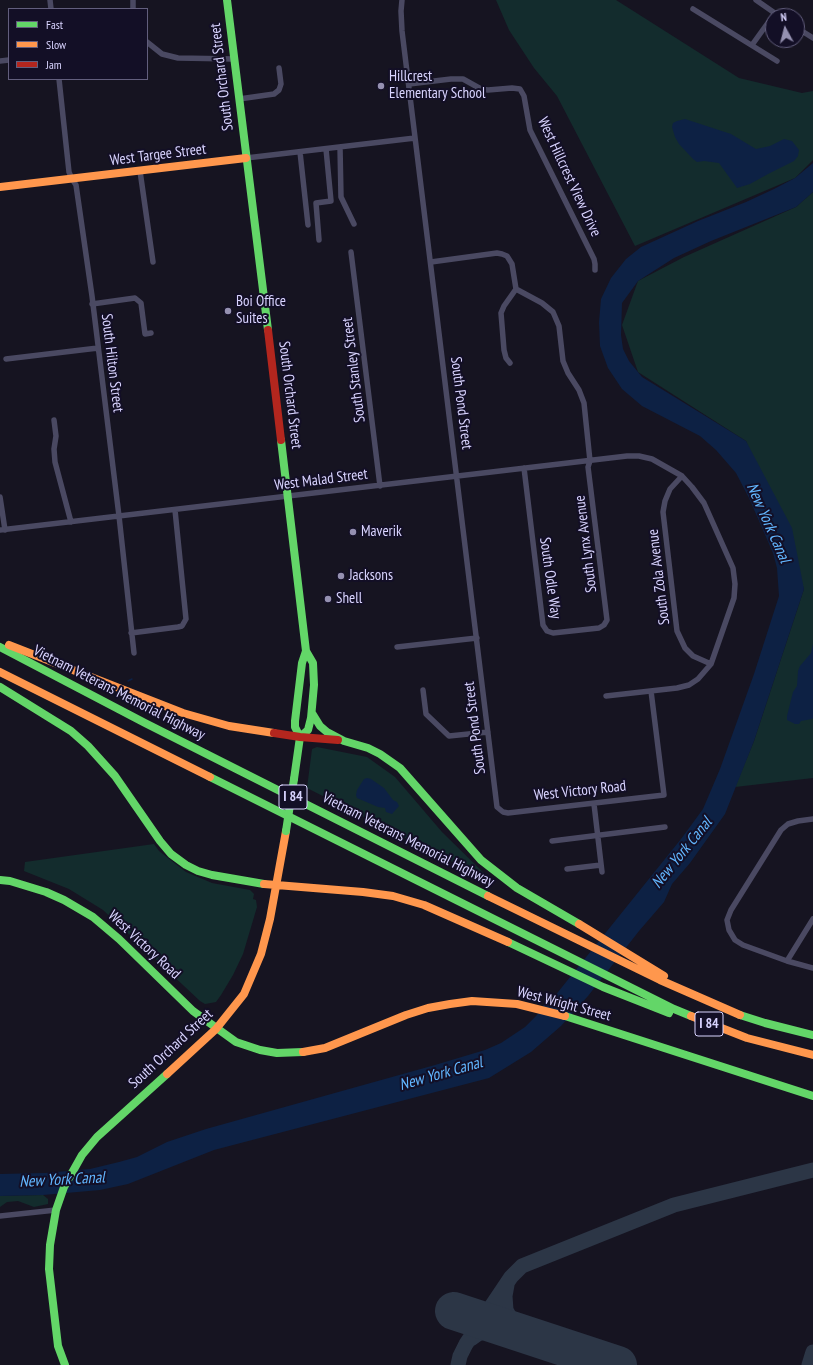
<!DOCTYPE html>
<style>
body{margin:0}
#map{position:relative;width:813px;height:1365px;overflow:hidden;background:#161421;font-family:"PT Sans Narrow",sans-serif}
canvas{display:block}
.legend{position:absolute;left:8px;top:8px;width:140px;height:72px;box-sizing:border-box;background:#130f26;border:1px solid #625e7d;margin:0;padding:5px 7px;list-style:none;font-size:12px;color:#d9d4ff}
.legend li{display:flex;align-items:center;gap:8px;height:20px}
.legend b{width:20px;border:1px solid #625e7d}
.north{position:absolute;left:765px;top:8px;width:40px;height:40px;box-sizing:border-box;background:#130f26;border:1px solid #625e7d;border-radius:50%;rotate:353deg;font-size:11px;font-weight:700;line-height:16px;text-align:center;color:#d9d4ff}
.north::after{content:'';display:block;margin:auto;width:14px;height:18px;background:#9591b1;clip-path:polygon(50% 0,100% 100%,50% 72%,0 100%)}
</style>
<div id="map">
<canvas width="813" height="1365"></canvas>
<ul class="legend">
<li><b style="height:5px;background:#63d668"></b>Fast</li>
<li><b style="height:5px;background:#ff974d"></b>Slow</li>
<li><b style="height:5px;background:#b3261e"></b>Jam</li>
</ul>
<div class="north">N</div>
</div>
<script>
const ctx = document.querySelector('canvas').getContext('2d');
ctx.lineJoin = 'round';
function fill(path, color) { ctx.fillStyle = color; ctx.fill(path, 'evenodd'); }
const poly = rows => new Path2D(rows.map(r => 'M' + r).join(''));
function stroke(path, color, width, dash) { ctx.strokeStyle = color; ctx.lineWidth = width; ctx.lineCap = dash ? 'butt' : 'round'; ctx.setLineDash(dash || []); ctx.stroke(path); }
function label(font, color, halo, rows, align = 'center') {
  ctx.font = font + ' "PT Sans Narrow",sans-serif'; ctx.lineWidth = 4; ctx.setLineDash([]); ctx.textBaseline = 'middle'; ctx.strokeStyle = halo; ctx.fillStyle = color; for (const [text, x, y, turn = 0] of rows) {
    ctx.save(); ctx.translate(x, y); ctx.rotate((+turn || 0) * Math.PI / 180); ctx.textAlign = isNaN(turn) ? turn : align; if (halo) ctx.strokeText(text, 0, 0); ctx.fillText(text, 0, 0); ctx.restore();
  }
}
fill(poly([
 [496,0,616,0,739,78,802,93,813,91,813,160,795,178,635,246,557,96,534,68,509,30],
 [813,192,813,778,735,787,754,741,804,589,746,441,638,372,622,325,638,281,684,257,796,207],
 [317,747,367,757,395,777,442,832,494,883,307,788,312,749],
 [154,844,159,851,186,872,212,883,250,890,254,894,253,899,256,900,257,907,243,954,233,975,221,995,216,1002,205,1004,200,1001,103,910,69,889,24,871,25,862],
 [43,1195,48,1199,48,1204,34,1207,18,1201,7,1202,0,1207,0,1196]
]), '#132c2d');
fill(poly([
 [685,119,731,134,756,149,770,146,784,139,792,141,799,150,798,156,794,161,768,174,750,184,737,188,719,163,704,161,697,162,693,159,679,144,675,137,672,127,673,123,677,121],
 [813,163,813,192,796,207,711,241,674,258,638,281,622,303,621,335,623,349,629,361,642,377,746,441,792,528,804,589,754,741,725,814,690,863,672,884,664,902,639,931,588,996,561,1026,531,1052,489,1078,214,1150,128,1184,100,1190,43,1195,0,1196,0,1174,45,1173,90,1169,119,1162,137,1157,167,1142,206,1129,435,1065,485,1050,501,1043,525,1027,537,1015,545,1003,550,1002,681,839,703,809,720,769,754,674,779,596,777,568,773,553,749,498,736,473,716,450,700,436,642,406,622,389,608,368,600,346,599,322,601,299,611,278,626,259,641,247,698,221,746,202,774,189,795,178],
 [813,644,813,718,812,719,801,721,799,724,795,724,787,720,787,716,793,692,797,686,798,671,800,666,811,653],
 [367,778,371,779,384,788,393,800,397,802,399,806,392,814,386,812,385,808,378,807,357,798,356,795,357,790,364,779]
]), '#0d2144');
stroke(poly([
 [128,681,132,679]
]), '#0d2144', 1.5);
stroke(poly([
 [507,1285,505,1296,506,1310,512,1321,526,1335],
 [471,1339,478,1334,488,1330,511,1329],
 [458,1365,460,1356,466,1344,511,1277,522,1266,674,1205,813,1170],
 [809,1365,813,1352]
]), '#2c3646', 15);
stroke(poly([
 [454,1311,618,1365]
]), '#2c3646', 38);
stroke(poly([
 [50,0,51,9],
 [133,0,133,9],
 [402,0,401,11,402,31,497,807,503,812,508,813,664,795,651,691],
 [756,0,779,16],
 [693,9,777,61],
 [797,28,813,38],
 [147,42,162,54,178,58,234,59],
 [752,45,775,13],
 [0,61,9,60],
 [59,79,69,172,72,179,76,185,92,296,119,516,134,653],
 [409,84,451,79,463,79,481,89,488,90,512,88,520,89,524,96,530,130,594,259,595,264,595,270],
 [239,99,274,94,279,90,281,84,279,68],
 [340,147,341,197,354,224],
 [300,152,308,225],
 [246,158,415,138],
 [140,171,153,262],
 [319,240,316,203,331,201,326,149],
 [351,252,380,486],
 [431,262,497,253,502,254,507,256,512,264,516,289,542,303,553,312,559,326,563,361,568,373,579,390,584,403,590,461,588,467,607,620,604,625,599,628,553,633,547,631,543,625,524,468],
 [92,304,135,298,141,303,145,334,151,333],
 [6,359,98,348],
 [510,363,506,358,504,350,501,313,504,306,516,289],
 [54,420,56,436,54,449,55,462,71,522],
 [682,476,670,489,665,501,663,512,677,631,685,648,693,656,711,664],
 [0,497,5,530],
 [0,530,627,456,639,456,652,459,682,476,692,487,704,503,733,568,735,584,734,598,711,664,698,679,689,685,677,688,606,696],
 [131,633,178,627,182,626,186,619,175,510],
 [397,647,477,638],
 [423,690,426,714,449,736,488,732],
 [594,804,602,872],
 [813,819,798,821,788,824,781,830,731,910,727,920,729,930,735,940,743,945,787,961,813,968],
 [552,841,665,827],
 [567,869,601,865],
 [787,961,813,919],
 [0,1216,56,1210]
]), '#4a4962', 5.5);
stroke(poly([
 [227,0,268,330],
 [281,440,306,651,313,663,314,685,311,718,308,730,300,737],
 [0,647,145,723,488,896],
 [0,687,71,731,88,746,115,776,160,841,171,854,186,865,198,871,212,875,264,884],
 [312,713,320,726,327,732,344,741,368,748,380,754,400,768,481,860,517,888,579,924],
 [210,777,674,1009,691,1016],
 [294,779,300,737,295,727,295,721,302,663,306,651],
 [0,880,10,881,46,892,64,900,93,917,119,939,193,1011,236,1042,260,1050,277,1053,303,1052],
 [508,942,603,987,669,1013],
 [740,1015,765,1023,813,1035],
 [565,1016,813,1096],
 [65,1365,58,1346,49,1269,50,1245,56,1210,64,1187,82,1155,97,1137,167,1074]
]), '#63d668', 8);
stroke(poly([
 [0,187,246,158],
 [9,645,183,713,229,726,274,733],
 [0,672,210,777],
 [264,884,363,892,393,896,424,905,508,942],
 [488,896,660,980,740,1015],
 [579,924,664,976],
 [691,1016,747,1038,813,1055],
 [303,1052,325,1048,406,1015,428,1008,450,1004,472,1001,517,1004,565,1016],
 [167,1074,216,1029,244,994,261,954,270,919,286,831]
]), '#ff974d', 8);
stroke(poly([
 [268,330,281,440],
 [274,733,300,737,338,740]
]), '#b3261e', 8);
stroke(poly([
 [286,831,294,779]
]), '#63d668', 8);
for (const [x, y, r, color] of [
 [381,86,4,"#9591b1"],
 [228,311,4,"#9591b1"],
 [353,532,4,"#9591b1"],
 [341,576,4,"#9591b1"],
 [328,599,4,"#9591b1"]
]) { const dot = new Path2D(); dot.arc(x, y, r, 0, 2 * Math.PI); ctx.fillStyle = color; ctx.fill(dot); stroke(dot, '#130f26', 1.5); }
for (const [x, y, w] of [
 [293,797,28],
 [709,1024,28]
]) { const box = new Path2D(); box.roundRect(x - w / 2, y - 12, w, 24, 3); ctx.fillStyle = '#130f26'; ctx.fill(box); stroke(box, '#d9d4ff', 1); }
label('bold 14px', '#d9d4ff', null, [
 ["I 84",293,797],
 ["I 84",709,1024]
]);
label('15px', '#d9d4ff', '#130f26', [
 ["South Orchard Street",222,77,-97],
 ["West Targee Street",158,155,-7],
 ["West Hillcrest View Drive",569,177,65],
 ["South Hilton Street",112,363,83],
 ["South Stanley Street",354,370,-97],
 ["South Orchard Street",290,395,83],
 ["South Pond Street",461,403,83],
 ["West Malad Street",321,480,-7],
 ["South Lynx Avenue",586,544,-97],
 ["South Zola Avenue",659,577,-97],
 ["South Odle Way",550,578,82],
 ["Vietnam Veterans Memorial Highway",119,693,27],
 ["South Pond Street",475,728,-97],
 ["West Victory Road",580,791,-6],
 ["Vietnam Veterans Memorial Highway",408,840,27],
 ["West Victory Road",144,945,43],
 ["West Wright Street",564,1004,15],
 ["South Orchard Street",171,1049,-43]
]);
label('15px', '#d9d4ff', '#130f26', [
 ["Hillcrest",389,77],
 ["Elementary School",389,94],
 ["Boi Office",236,302],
 ["Suites",236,319],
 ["Maverik",361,532],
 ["Jacksons",349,576],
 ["Shell",336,599]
], 'left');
label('italic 16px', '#62b6ff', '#130f26', [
 ["New York Canal",768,523,66],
 ["New York Canal",682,853,-51],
 ["New York Canal",441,1074,-16],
 ["New York Canal",62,1180,-3]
]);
</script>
